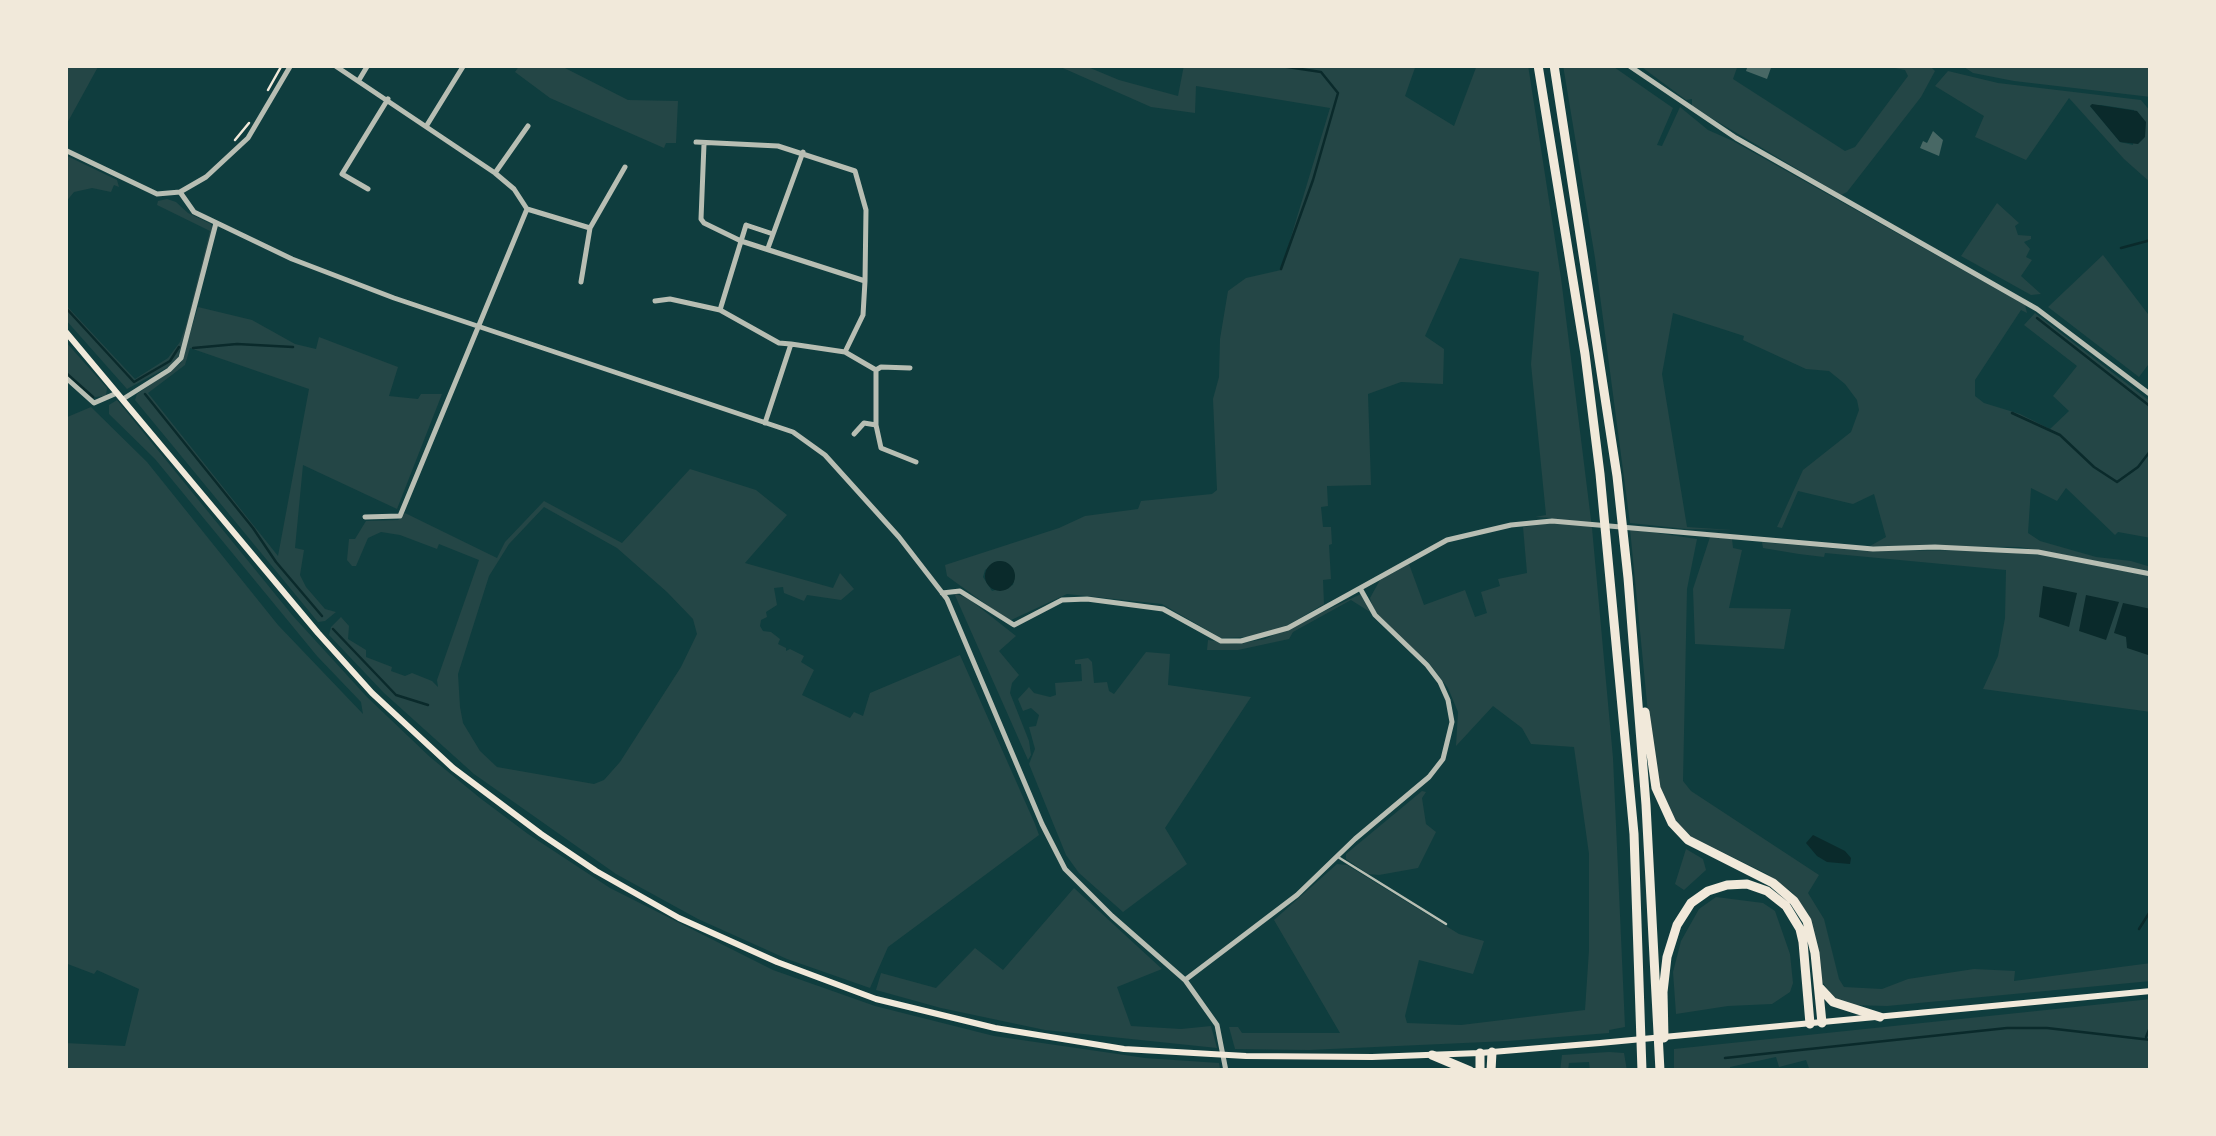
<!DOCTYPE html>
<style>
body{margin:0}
#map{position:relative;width:2216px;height:1136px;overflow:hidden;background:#0f3d3e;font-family:Poppins,sans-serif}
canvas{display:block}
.frame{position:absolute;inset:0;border:68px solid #f1e9da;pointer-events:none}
</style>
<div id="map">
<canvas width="2216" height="1136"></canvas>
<div class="frame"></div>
</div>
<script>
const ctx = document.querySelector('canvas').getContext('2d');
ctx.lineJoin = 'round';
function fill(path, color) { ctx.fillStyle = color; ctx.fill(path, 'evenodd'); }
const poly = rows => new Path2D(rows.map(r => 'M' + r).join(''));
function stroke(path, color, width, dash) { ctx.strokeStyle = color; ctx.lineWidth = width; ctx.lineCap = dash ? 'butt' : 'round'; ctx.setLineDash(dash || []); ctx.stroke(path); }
fill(poly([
 [65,65,99,65,65,127],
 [520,65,559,65,628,100,678,101,676,143,666,143,664,148,550,98,515,72],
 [1056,65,1083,65,1119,80,1178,96,1184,65,1416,65,1405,96,1454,126,1477,65,1528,65,1561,278,1592,528,1613,758,1625,1027,1609,1030,1609,1033,1508,1041,1309,1050,1235,1049,1229,1027,1238,1027,1242,1033,1340,1033,1274,920,1337,864,1347,865,1459,934,1484,941,1473,974,1419,960,1405,1016,1407,1023,1461,1025,1585,1010,1589,950,1589,854,1574,747,1531,744,1522,728,1493,706,1456,746,1458,712,1448,688,1429,663,1386,625,1373,608,1370,598,1380,580,1409,564,1424,605,1465,590,1475,617,1487,613,1481,592,1500,586,1498,579,1527,573,1523,527,1552,523,1551,518,1535,517,1546,515,1531,364,1539,272,1460,258,1425,336,1444,349,1443,384,1401,382,1368,394,1371,485,1327,486,1328,506,1321,507,1323,527,1331,527,1332,544,1329,545,1331,579,1323,580,1324,604,1283,628,1248,637,1221,638,1162,604,1067,594,1009,621,947,576,945,565,1059,528,1085,516,1138,509,1141,501,1212,494,1217,490,1213,399,1219,377,1220,339,1228,291,1246,278,1281,270,1330,108,1196,86,1195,113,1151,107],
 [998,561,1015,575,1013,585,992,591,983,577,985,570],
 [1563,65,1611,65,1673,108,1657,145,1662,146,1680,107,1708,130,1733,141,2025,305,2027,313,2021,310,1975,380,1975,396,1984,403,2020,414,2050,429,2069,411,2053,396,2077,366,2024,325,2035,313,2151,402,2151,538,2118,532,2115,535,2066,488,2057,501,2031,488,2028,533,2040,541,2096,557,2131,561,2151,567,2151,571,2020,547,1870,546,1886,537,1874,494,1853,504,1798,491,1782,528,1777,527,1803,470,1851,432,1859,410,1857,400,1845,384,1829,371,1806,369,1743,340,1744,336,1673,313,1662,374,1687,527,1732,530,1686,529,1630,523,1595,258],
 [1639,65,1738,65,1733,79,1845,151,1855,147,1908,76,1905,70,1880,65,1929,65,1935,71,1921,97,1847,192,1841,195,1708,116,1692,106,1692,99,1686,100],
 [1961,65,2151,65,2151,97,2014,81,1973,73],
 [1948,71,1998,83,2141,100,2151,112,2151,183,2124,159,2069,98,2026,160,1975,137,1984,116,1935,86],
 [2101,105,2134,110,2133,145,2120,142,2090,106],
 [65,155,117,180,119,187,114,185,111,192,92,188,74,192,65,203],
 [167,199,176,202,188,213,211,224,213,231,178,358,170,366,127,389,65,319,65,304,135,379,168,358,180,342,186,325,210,231,157,205,158,201],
 [1997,203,2019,223,2015,226,2018,235,2031,236,2031,239,2024,242,2030,249,2026,257,2032,260,2021,276,2041,294,2031,295,1961,256],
 [2103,255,2151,318,2151,361,2139,377,2048,307],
 [198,307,252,320,295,344,316,349,319,337,398,367,389,396,418,399,421,394,442,394,397,509,303,465,295,548,304,550,300,575,306,587,325,609,336,612,325,621,318,622,135,400,137,394,181,363],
 [190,348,309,389,278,556,148,393,185,365],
 [65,341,107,388,106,396,95,397,65,372],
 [117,400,293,616,367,697,430,757,480,798,528,834,610,888,773,970,875,1006,994,1036,1145,1058,1219,1063,1220,1069,65,1071,65,1043,125,1046,139,989,97,970,94,974,65,963,65,418,91,407,147,462,278,625,363,714,361,702,317,656,155,459,109,414,109,405],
 [690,469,756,490,787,515,745,563,833,588,840,573,854,589,841,600,807,595,804,601,784,593,783,587,774,588,777,605,766,612,767,617,761,620,760,626,763,631,771,632,780,639,778,644,786,648,786,651,790,649,804,656,801,662,814,670,802,695,850,718,854,712,863,716,870,693,960,655,1035,824,1039,835,888,947,870,988,787,959,698,919,616,874,474,774,384,693,329,635,331,627,341,617,349,626,348,639,366,650,366,657,392,667,391,671,405,676,412,673,432,681,438,687,437,680,479,560,439,544,437,549,400,535,381,532,368,538,356,566,352,566,347,560,349,539,355,539,366,521,398,520,405,513,497,558,505,542,544,501,622,543],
 [544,507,617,548,667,592,693,619,697,634,681,667,620,762,604,780,594,784,497,767,480,751,463,723,460,707,458,674,489,576,509,544],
 [1630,529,1697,539,1687,589,1683,781,1691,791,1819,875,1808,893,1824,919,1839,979,1844,987,1882,989,1908,979,1974,969,2015,971,2014,981,2151,963,2151,981,1887,1006,1851,1005,1834,999,1822,981,1810,918,1793,893,1767,874,1692,837,1677,823,1665,805,1653,764],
 [1710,537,1732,539,1733,548,1742,550,1729,608,1791,609,1784,649,1695,644,1693,589],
 [1762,542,1863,551,1985,550,2039,555,2151,576,2151,712,1983,689,1998,656,2005,618,2006,570,1825,553,1824,557,1799,554,1763,548],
 [954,593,969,599,1016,636,999,651,1019,675,1012,683,1010,693,1029,741,1031,755,1028,760],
 [1361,594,1370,612,1351,600,1293,632,1289,639,1238,650,1207,650,1208,640,1236,644,1265,639],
 [1146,652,1170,654,1168,685,1251,697,1165,828,1187,864,1123,912,1079,873,1066,855,1029,764,1035,749,1029,727,1036,726,1039,715,1031,708,1023,711,1018,699,1029,687,1034,693,1050,697,1056,695,1055,683,1082,681,1081,664,1075,664,1075,660,1088,658,1092,662,1094,683,1107,682,1109,691,1114,694],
 [1422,791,1426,792,1422,798,1426,824,1436,832,1418,868,1379,875,1368,874,1346,859,1346,854],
 [1686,849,1703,859,1706,870,1684,890,1675,884],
 [1074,888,1162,969,1117,987,1131,1026,1181,1029,1211,1026,1217,1048,1045,1030,941,1008,876,990,881,973,936,988,975,948,1003,970],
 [1716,897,1763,903,1775,911,1790,954,1793,983,1790,992,1772,1004,1728,1006,1676,1014,1673,972,1681,941,1699,909],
 [2151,999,2151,1071,1810,1071,1806,1060,1779,1067,1776,1057,1730,1067,1730,1071,1674,1071,1674,1049],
 [1609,1052,1624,1053,1627,1071,1590,1071,1589,1062,1569,1063,1568,1071,1560,1071,1562,1055]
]), '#244646');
fill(poly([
 [2092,104,2137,111,2146,122,2145,137,2138,144,2120,142,2090,106],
 '985 576a15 15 0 1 1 30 0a15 15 0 1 1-30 0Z',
 [2043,586,2077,593,2069,627,2039,617],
 [2086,595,2119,602,2106,640,2079,631],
 [2123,603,2151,609,2151,656,2127,648,2126,637,2114,633],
 [1813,835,1845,851,1851,858,1850,864,1827,862,1817,856,1806,843]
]), '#0a2a2b');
stroke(poly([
 [1274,65,1321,72,1338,93,1313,180,1281,269],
 [65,76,65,65],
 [2121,248,2151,240],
 [65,307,134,382,170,361,179,347],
 [2037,318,2151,407],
 [193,348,237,344,293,347],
 [65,372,93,397],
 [145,394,253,528,276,562,322,616],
 [2012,413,2060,435,2094,467,2117,482,2138,467,2151,450],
 [333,629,396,695,428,705],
 [2139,929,2151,910],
 [2146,1037,2151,1025],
 [1725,1058,2007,1028,2047,1028,2151,1040]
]), '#0a2a2b', 2.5);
fill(poly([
 [1748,65,1772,65,1767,79,1746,71],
 [1933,131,1943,140,1939,156,1920,148,1923,141,1927,143]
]), '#486865');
stroke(poly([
 [268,90,282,65],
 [235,140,249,123]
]), '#f1e9da', 2.5);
stroke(poly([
 [1338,857,1446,924]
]), '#b8beb3', 2.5);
stroke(poly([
 [334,65,495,173,514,189,527,209,400,516,365,517],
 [1628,65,1736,138,2037,309,2151,395],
 [359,80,368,65],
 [427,125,464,65],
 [696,142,778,146,855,171,866,210,865,281,863,315,845,352],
 [704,144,701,219,704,223,741,241,865,281],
 [65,150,157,194,180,192,206,177,248,138,291,65],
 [495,173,528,126],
 [368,189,342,174,388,99],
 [180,192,194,212,292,259,394,298,793,432,825,455,899,537,947,599,1042,824,1065,869,1112,916,1185,980,1217,1025,1226,1071],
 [527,209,590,228,625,167],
 [768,248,803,152],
 [581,282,590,228],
 [655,301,670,299,720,310,779,343,791,344],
 [720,310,746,225,773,234],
 [876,370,881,367,910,368],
 [65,377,94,403,117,393],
 [123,399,169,370,181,358,216,223],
 [765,423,791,344,845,352,876,370,876,425,864,423,854,434],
 [876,425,881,448,916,462],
 [942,593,960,591,1014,625,1062,600,1087,599,1163,609,1221,641,1241,641,1288,628,1447,540,1511,525,1552,521,1873,549,1935,547,2038,552,2151,574],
 [1185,980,1297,895,1355,839,1429,777,1443,759,1452,722,1448,700,1440,682,1427,665,1375,615,1361,590]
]), '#b8beb3', 5);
stroke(poly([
 [65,331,318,633,372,693,453,768,541,834,596,871,679,918,777,962,876,999,995,1028,1124,1049,1246,1056,1372,1057,1480,1053,1600,1043,2151,991]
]), '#f1e9da', 6);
stroke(poly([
 [1538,65,1585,354,1600,474,1634,834,1642,1071],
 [1554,65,1617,476,1628,578,1646,805,1660,1071],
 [1645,712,1656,788,1672,823,1688,840,1773,883,1794,901,1807,921,1815,953,1822,1023],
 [1820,988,1833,1002,1880,1017],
 [1664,1038,1663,992,1667,957,1677,925,1691,903,1708,891,1727,885,1747,884,1767,891,1786,906,1800,929,1803,942,1810,1024],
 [1480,1053,1480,1071],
 [1432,1055,1470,1071],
 [1491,1071,1492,1052]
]), '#f1e9da', 9);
</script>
